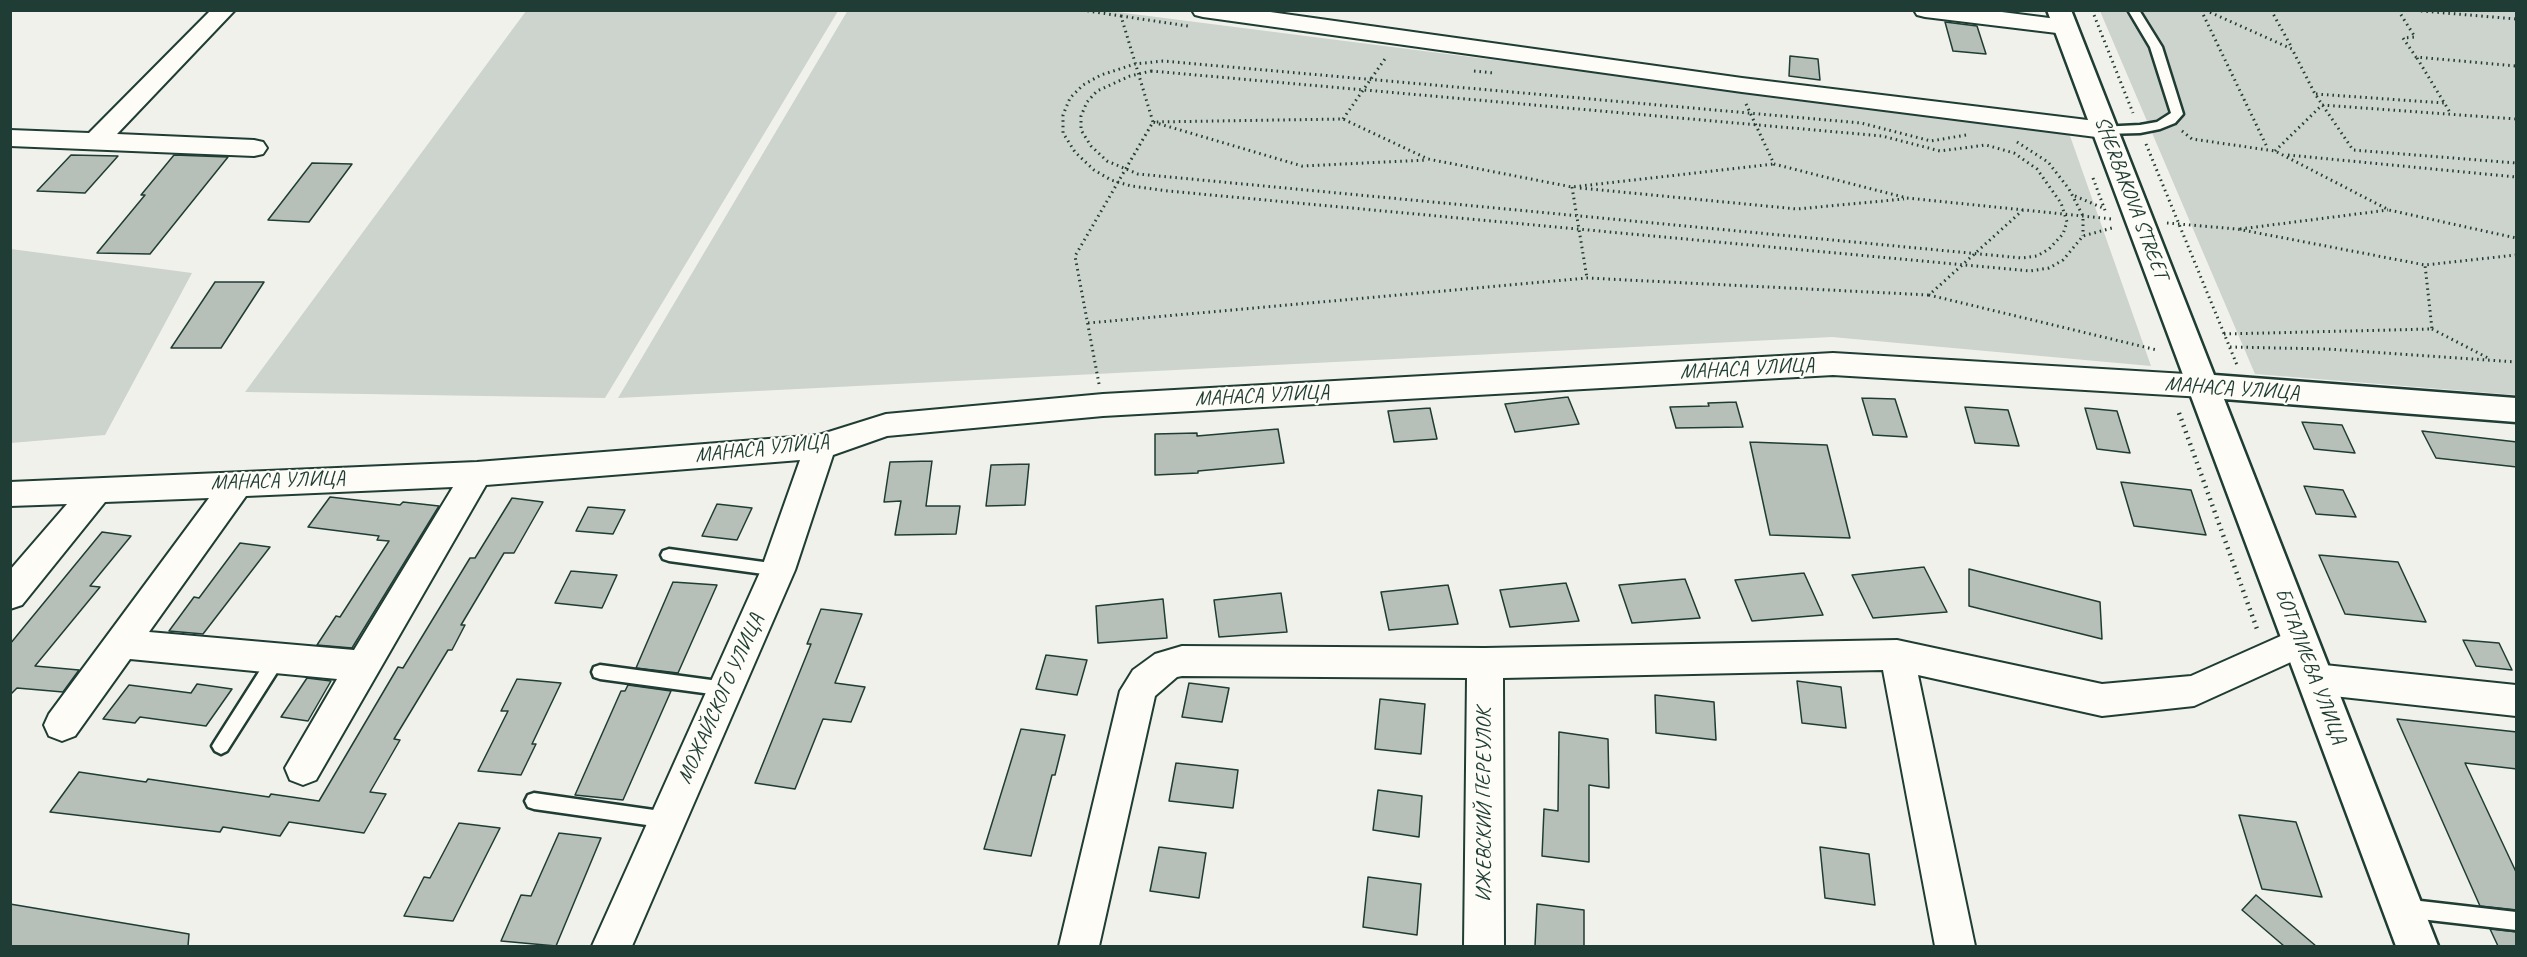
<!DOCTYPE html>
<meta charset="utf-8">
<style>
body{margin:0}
#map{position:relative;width:2527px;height:957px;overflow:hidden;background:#f0f1eb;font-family:Caveat,sans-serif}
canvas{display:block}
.frame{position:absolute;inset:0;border:12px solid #1f3d34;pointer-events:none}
</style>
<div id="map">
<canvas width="2527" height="957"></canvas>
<div class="frame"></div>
</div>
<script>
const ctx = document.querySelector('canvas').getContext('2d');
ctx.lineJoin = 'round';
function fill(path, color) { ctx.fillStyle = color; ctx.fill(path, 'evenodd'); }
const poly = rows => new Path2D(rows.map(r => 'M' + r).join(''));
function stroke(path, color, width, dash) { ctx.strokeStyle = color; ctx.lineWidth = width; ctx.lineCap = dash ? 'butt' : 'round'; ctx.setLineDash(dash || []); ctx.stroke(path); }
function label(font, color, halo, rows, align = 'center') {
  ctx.font = font + ' Caveat,sans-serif'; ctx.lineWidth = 4.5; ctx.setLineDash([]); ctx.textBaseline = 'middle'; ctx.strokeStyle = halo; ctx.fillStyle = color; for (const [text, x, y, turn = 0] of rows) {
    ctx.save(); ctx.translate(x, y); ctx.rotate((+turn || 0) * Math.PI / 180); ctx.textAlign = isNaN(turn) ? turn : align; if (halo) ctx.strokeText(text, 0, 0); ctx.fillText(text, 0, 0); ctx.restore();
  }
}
fill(poly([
 [848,10,1109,11,2069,133,2151,366,1832,337,618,398],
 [526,11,838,11,605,398,245,392],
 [2100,11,2516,11,2516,395,2255,374],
 [11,249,192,273,105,435,11,443]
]), '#cdd3cd');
const building = poly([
 [1945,22,1977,26,1986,54,1953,51,1945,22],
 [1790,56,1818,59,1820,80,1789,76,1790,56],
 [71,155,118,156,85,193,37,191,71,155],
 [174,155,228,157,150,254,97,253,145,195,141,195,174,155],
 [312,163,352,164,309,222,268,220,312,163],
 [215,282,264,282,221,348,171,348,215,282],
 [1568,397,1579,424,1515,432,1505,404,1568,397],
 [1862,398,1895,399,1907,437,1873,435,1862,398],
 [1736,402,1743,427,1676,428,1670,407,1709,406,1708,403,1736,402],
 [1965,407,2008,410,2019,446,1975,443,1965,407],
 [1430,408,1437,439,1394,442,1388,411,1430,408],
 [2085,408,2117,411,2130,453,2097,449,2085,408],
 [2302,422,2342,425,2355,453,2314,449,2302,422],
 [1278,429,1284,463,1198,471,1198,473,1155,475,1155,434,1197,433,1197,436,1278,429],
 [2422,431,2517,442,2517,467,2436,458,2422,431],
 [1750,442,1827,445,1850,538,1770,535,1750,442],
 [932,461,926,506,960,506,956,534,895,535,901,501,884,502,890,462,932,461],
 [1029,464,1025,505,986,506,991,465,1029,464],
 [2121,482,2191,490,2206,535,2134,526,2121,482],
 [2304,486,2343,490,2356,517,2316,514,2304,486],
 [330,497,400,505,403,502,439,506,352,648,317,645,336,616,340,617,389,541,377,540,379,536,308,527,330,497],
 [512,498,543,502,514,553,504,553,461,625,465,625,452,650,448,650,394,739,400,740,370,792,386,794,364,833,289,822,280,836,223,827,220,832,50,812,79,772,146,782,148,779,269,797,271,794,319,801,398,667,403,668,470,558,475,558,512,498],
 [717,504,752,508,737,540,702,536,717,504],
 [588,507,625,510,613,534,576,531,588,507],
 [102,532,131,536,90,586,100,587,35,666,79,670,63,692,17,688,10,695,10,644,102,532],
 [240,543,270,547,203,634,169,631,194,597,199,598,240,543],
 [2319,555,2398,562,2426,622,2345,614,2319,555],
 [1924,567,1947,612,1873,618,1852,575,1924,567],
 [1969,569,2100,602,2102,639,1969,606,1969,569],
 [571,571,617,575,602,608,555,603,571,571],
 [1804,573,1823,615,1752,621,1735,580,1804,573],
 [1685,579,1700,618,1632,623,1619,585,1685,579],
 [673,582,717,585,678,673,636,668,673,582],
 [1566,583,1579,621,1510,627,1500,590,1566,583],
 [1448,585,1458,624,1389,630,1381,592,1448,585],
 [1281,593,1287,632,1219,637,1214,600,1281,593],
 [1163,599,1167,638,1098,643,1096,606,1163,599],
 [821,609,862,614,835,683,865,687,851,722,823,719,795,789,755,783,811,644,807,644,821,609],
 [2463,640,2499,643,2512,670,2476,666,2463,640],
 [1046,655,1087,660,1077,695,1036,689,1046,655],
 [307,678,331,681,308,721,281,717,307,678],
 [517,679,561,683,532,744,536,744,521,775,478,771,508,711,501,711,517,679],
 [1797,681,1841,687,1846,728,1802,723,1797,681],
 [1189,683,1229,688,1222,722,1182,717,1189,683],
 [197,684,232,689,206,726,140,717,135,723,103,719,129,685,191,693,197,684],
 [628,685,671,691,623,800,575,795,621,691,625,691,628,685],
 [1655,695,1714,702,1716,740,1656,733,1655,695],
 [1380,699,1425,704,1421,754,1375,749,1380,699],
 [2397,719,2517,732,2517,769,2465,763,2517,874,2517,910,2480,906,2397,719],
 [1021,729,1065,735,1055,775,1052,775,1031,856,984,849,1021,729],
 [1559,732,1608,739,1609,788,1589,785,1589,862,1542,856,1544,809,1558,811,1559,732],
 [1176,763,1238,770,1233,808,1169,801,1176,763],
 [1378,790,1422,796,1419,837,1373,830,1378,790],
 [2239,815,2296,822,2322,897,2262,889,2239,815],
 [459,823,500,828,453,921,404,916,424,877,430,878,459,823],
 [559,833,601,838,556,946,501,941,521,895,531,896,559,833],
 [1159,847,1206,853,1199,898,1150,891,1159,847],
 [1820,847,1869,854,1875,905,1825,898,1820,847],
 [1368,877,1421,884,1417,935,1363,927,1368,877],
 [2256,895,2316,946,2284,946,2242,910,2256,895],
 [10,904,189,934,188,946,10,946,10,904],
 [1537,904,1584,910,1584,946,1535,946,1537,904],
 [2490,929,2517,932,2517,946,2498,946,2490,929]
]);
fill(building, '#b6bfb8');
stroke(building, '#1f3d34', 1.5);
const lane = poly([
 [2128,10,2139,10,2162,47,2183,114,2175,123,2160,129,2140,133,2104,134,2098,130,2100,127,2140,125,2157,122,2171,113,2150,47,2128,10],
 [669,549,778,564,784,565,786,570,784,575,778,576,669,561,663,559,661,555,663,551,669,549],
 [277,651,283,653,285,658,283,663,227,751,221,754,215,751,212,746,215,741,271,653,277,651],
 [600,665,726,682,732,684,734,689,732,694,726,696,600,679,594,677,592,672,594,667,600,665],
 [534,793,668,812,674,814,677,820,674,826,668,828,534,809,528,807,525,801,528,795,534,793],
 [2403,899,2516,912,2516,930,2403,917,2396,914,2394,908,2396,902,2403,899]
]);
const street = poly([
 [211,10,235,10,117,134,254,140,263,142,267,148,263,154,254,156,10,146,10,130,89,133,211,10],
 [1192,10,1256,10,1742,78,2104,122,2113,124,2117,130,2113,136,2104,138,1742,92,1203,17,1195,15,1192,10],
 [1914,10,1986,10,2065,20,2073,22,2077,27,2073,32,2065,34,1925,17,1917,15,1914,10],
 [1833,353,2203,375,2214,378,2218,386,2214,394,2203,397,1833,375,1103,416,887,436,833,455,795,570,632,946,592,946,761,570,800,460,486,485,316,780,303,785,290,780,285,768,337,679,130,659,75,736,62,741,49,736,44,725,49,714,209,498,105,502,22,605,10,609,10,570,67,504,10,506,10,482,477,462,819,435,886,414,1103,394,1833,353],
 [453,487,354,650,149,632,246,496,453,487],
 [2301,627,2313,632,2318,642,2313,652,2194,706,2102,716,1918,675,1975,946,1935,946,1883,670,1503,678,1504,946,1464,946,1467,678,1182,676,1177,677,1155,696,1099,946,1059,946,1120,691,1133,670,1155,654,1182,646,1485,648,1897,640,2102,684,2191,676,2301,627],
 [2315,664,2516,685,2516,716,2315,694,2303,690,2297,679,2303,668,2315,664]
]);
const secondary = poly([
 [2047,10,2071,10,2214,375,2516,398,2516,422,2224,399,2438,946,2396,946,2047,10]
]);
stroke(lane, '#1f3d34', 5);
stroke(street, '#1f3d34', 4);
stroke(secondary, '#1f3d34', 5);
stroke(poly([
 [1082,10,1121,16,1153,122,1343,119,1428,159,1572,187,1774,164],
 [2092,10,2133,113],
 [2201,10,2267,147],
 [2205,10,2292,49,2315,94,2353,150,2516,163],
 [2271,10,2292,48],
 [2398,10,2415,37,2403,38,2416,57,2516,66],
 [2410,10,2516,19],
 [1121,16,1188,26],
 [2417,58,2451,114],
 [1151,71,1882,136,1940,151,1986,145,2014,153,2037,169,2061,203,2067,222,2063,234,2049,249,2037,256,2022,258,1138,174,1107,161,1091,146,1081,130,1081,116,1087,102,1097,91,1130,76,1151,71],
 [1474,71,1494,73],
 [2316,94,2444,103],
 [1746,104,1774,164,1907,198,2112,219],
 [1343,119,1387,56],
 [2182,131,2192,139,2275,151,2389,210,2516,238],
 [1966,135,1931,141,1861,123,1163,61,1135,64,1101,75,1083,85,1070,98,1063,115,1063,133,1075,152,1094,170,1111,180,1131,186,1168,191,2030,271,2049,268,2063,260,2083,236,2112,228],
 [2017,142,2048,162,2069,189,2083,216,2083,236],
 [2146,144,2237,365],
 [2275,151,2322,105,2516,119],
 [2288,155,2516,177],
 [2093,178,2106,213],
 [1572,187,1587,278],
 [1580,188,1797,209,1904,199],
 [2075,196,2103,208],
 [2023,210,1929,295,2157,350],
 [2167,223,2237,229,2425,265,2516,255],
 [2240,229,2388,210],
 [1088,323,1587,278,1929,295],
 [2432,329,2490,359],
 [2224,334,2432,329,2425,265],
 [2230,347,2327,349,2516,362],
 [1099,384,1075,256,1153,122,1302,166,1427,160]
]), '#1f3d34', 3, [1.5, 4]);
stroke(poly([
 [2179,413,2257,629]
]), '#1f3d34', 4.5, [1.5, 5]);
fill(lane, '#fdfcf7');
fill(street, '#fdfcf7');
fill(secondary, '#fdfcf7');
label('21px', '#1f3d34', '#fdfcf7', [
 ["SHERBAKOVA STREET",2131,198,69],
 ["МАНАСА УЛИЦА",1747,369,-3],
 ["МАНАСА УЛИЦА",2232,389,4],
 ["МАНАСА УЛИЦА",1262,396,-3],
 ["МАНАСА УЛИЦА",762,449,-6],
 ["МАНАСА УЛИЦА",278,481,-2],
 ["БОТАЛИЕВА УЛИЦА",2310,666,69],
 ["МОЖАЙСКОГО УЛИЦА",721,699,-66],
 ["ИЖЕВСКИЙ ПЕРЕУЛОК",1484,805,-90]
]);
</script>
